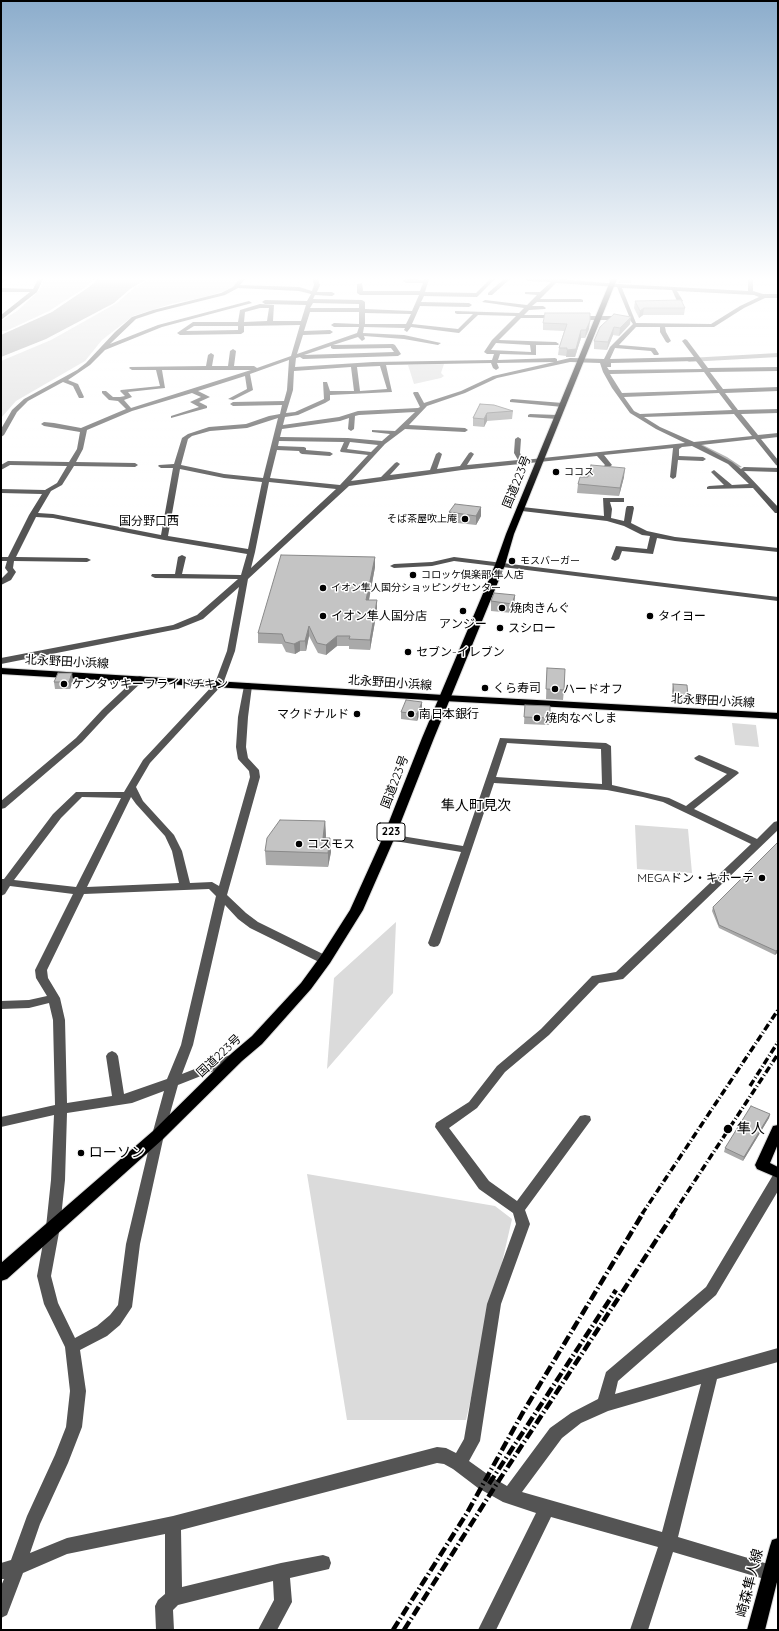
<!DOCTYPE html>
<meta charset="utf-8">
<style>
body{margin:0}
#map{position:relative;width:779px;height:1631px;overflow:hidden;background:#fff;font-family:Quicksand,sans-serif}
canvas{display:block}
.frame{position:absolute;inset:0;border:2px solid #000;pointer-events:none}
</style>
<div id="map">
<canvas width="779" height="1631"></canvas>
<div class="frame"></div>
</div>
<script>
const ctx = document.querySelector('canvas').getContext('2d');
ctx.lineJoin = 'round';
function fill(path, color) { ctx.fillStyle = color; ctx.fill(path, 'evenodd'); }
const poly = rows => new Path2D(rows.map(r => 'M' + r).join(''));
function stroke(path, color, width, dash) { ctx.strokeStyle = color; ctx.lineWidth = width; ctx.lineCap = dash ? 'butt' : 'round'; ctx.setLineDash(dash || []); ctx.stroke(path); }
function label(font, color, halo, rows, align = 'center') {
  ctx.font = font + ' Quicksand,"Noto Sans JP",sans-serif'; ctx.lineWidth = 3; ctx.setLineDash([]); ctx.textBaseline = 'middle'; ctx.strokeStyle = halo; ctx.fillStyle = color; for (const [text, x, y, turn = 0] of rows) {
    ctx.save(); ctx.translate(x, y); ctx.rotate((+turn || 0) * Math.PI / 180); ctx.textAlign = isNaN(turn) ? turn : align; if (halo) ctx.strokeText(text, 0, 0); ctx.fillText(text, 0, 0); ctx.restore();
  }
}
fill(poly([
 [44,279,94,279,86,287,49,311,6,331,1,331,1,321,17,311,39,291],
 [151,279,240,279,233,288,209,296,171,304,133,316,102,340,85,361,16,401,1,418,1,361,51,340,117,303,135,287],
 [444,364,441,373,444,376,441,378,414,384,408,365],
 [732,723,756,725,759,747,735,745],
 [635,825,688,829,692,873,637,869],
 [396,922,393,993,327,1069,334,978],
 [307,1174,495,1206,512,1219,466,1420,347,1420]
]), '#dbdbdb');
fill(poly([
 [98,279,147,279,130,289,114,303,46,339,1,357,1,335,52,312,89,287]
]), '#a2a2a2');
fill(poly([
 [774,279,778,279,778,282,776,281,774,279],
 [778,353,778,357,689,362,686,360,689,358,778,353],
 [699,443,727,457,742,467,737,468,697,446,696,445,699,443]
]), '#a2a2a2');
const major = poly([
 [1,668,444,695,778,713,778,719,444,701,1,674,1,668],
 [778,1125,778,1144,770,1163,778,1167,778,1178,757,1169,755,1165,773,1126,778,1125],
 [778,1538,778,1578,765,1630,747,1630,770,1546,772,1540,778,1538]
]);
const highway = poly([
 [611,279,617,279,514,534,505,565,434,738,395,837,363,910,330,963,311,989,262,1044,242,1061,163,1139,7,1279,1,1281,1,1263,153,1131,232,1053,252,1036,301,983,320,957,350,910,383,837,422,738,495,565,506,534,611,279]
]);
stroke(major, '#dbdbdb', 2);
stroke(highway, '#dbdbdb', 2);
fill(poly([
 [1,279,7,279,1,284,1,279],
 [38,279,43,279,37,292,1,320,1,315,30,292,1,292,1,288,33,289,38,279],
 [239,279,245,279,240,285,299,287,312,291,314,285,313,279,318,279,320,285,317,292,332,292,335,294,332,296,315,295,313,299,362,300,365,302,365,309,412,311,419,295,360,295,357,293,357,284,362,283,363,291,420,291,423,283,406,283,403,281,406,279,424,280,425,279,429,279,425,292,476,293,490,279,495,279,477,297,424,296,421,302,469,303,472,305,469,307,420,306,412,324,458,329,473,314,457,314,455,313,455,311,519,313,524,308,482,302,485,300,527,305,537,295,525,294,525,292,540,292,551,282,528,281,526,279,559,279,619,284,748,291,748,279,753,279,753,291,763,294,778,294,778,298,765,298,744,308,714,327,665,327,666,332,671,341,668,343,666,342,660,332,660,327,636,327,619,345,655,348,659,354,658,355,654,355,651,351,615,348,610,359,694,357,682,341,685,339,687,340,708,368,778,367,778,371,710,372,723,389,778,387,778,391,725,393,738,410,778,409,778,413,741,414,758,435,778,433,778,437,761,439,778,460,778,466,776,465,755,439,701,445,732,462,741,469,744,467,778,468,778,472,744,471,778,507,778,513,775,513,753,488,707,489,707,487,709,486,724,485,711,472,714,470,732,485,749,484,728,464,692,446,682,447,679,449,679,456,703,457,706,459,703,461,678,460,676,477,673,479,670,477,673,448,604,455,612,465,602,473,599,471,605,465,597,456,462,470,349,486,248,579,235,651,223,684,150,763,136,787,143,801,174,835,182,851,190,883,212,882,219,886,250,777,249,771,238,759,236,747,238,717,244,686,248,683,251,684,252,686,248,717,246,747,248,758,259,770,260,777,227,895,246,913,258,922,329,957,331,960,329,963,321,963,250,928,238,919,225,905,193,1045,182,1074,235,1053,239,1055,241,1058,239,1061,178,1085,164,1135,140,1244,132,1307,120,1325,107,1336,80,1350,86,1391,82,1427,68,1463,40,1524,30,1553,67,1538,173,1516,437,1447,446,1448,456,1453,464,1439,487,1304,516,1224,513,1213,479,1189,435,1127,436,1123,469,1102,497,1066,541,1029,592,976,616,972,751,844,663,802,643,797,607,790,494,783,440,943,438,946,434,947,430,946,428,943,461,852,389,840,384,837,389,834,463,846,500,738,606,743,611,746,612,785,669,798,686,806,727,774,696,760,694,758,699,755,702,756,737,771,739,773,694,809,757,839,774,822,778,821,778,830,623,979,599,983,549,1035,505,1072,477,1108,449,1128,489,1181,517,1201,580,1116,585,1115,590,1116,591,1120,525,1210,530,1224,501,1304,480,1441,469,1461,490,1476,507,1486,550,1428,571,1413,598,1399,606,1372,706,1287,773,1175,778,1174,778,1191,716,1295,618,1381,615,1394,778,1348,778,1362,717,1379,678,1537,778,1567,778,1583,673,1552,648,1630,630,1630,658,1547,551,1517,496,1630,478,1630,536,1513,503,1502,478,1488,453,1469,444,1464,437,1463,181,1530,182,1587,281,1563,323,1555,329,1557,331,1563,329,1569,290,1578,292,1602,277,1630,258,1630,274,1600,273,1581,178,1605,173,1610,174,1630,156,1630,155,1606,158,1600,165,1594,165,1534,67,1554,23,1573,7,1615,1,1618,1,1586,4,1579,1,1579,1,1563,11,1560,27,1516,55,1455,66,1427,70,1391,65,1347,44,1304,37,1276,46,1227,51,1180,54,1115,1,1127,1,1117,55,1105,53,1020,49,1003,29,1008,1,1009,1,1001,29,1000,47,996,36,978,35,970,73,894,10,886,5,894,1,896,1,879,4,879,53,814,76,792,124,792,143,760,215,683,227,651,239,587,203,619,178,629,1,664,1,658,173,625,197,615,238,579,155,578,151,576,152,574,175,574,178,557,182,555,186,557,182,574,241,575,247,554,164,540,53,518,36,517,16,557,87,558,91,560,87,562,14,561,13,568,16,572,11,580,1,585,1,579,8,572,5,568,7,561,1,561,1,557,8,557,29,515,42,494,1,493,1,489,45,490,57,483,67,466,10,465,1,470,1,465,8,461,69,462,77,449,80,432,44,426,41,424,44,422,54,423,81,428,126,409,118,401,109,400,102,393,102,391,106,391,113,397,120,397,125,396,120,391,121,390,160,386,156,370,132,370,129,368,130,367,206,366,208,355,211,353,214,355,212,366,228,366,230,351,233,349,236,351,234,366,254,366,257,368,291,356,300,325,244,326,244,332,241,334,180,335,177,333,193,322,238,322,240,310,260,304,274,305,273,321,301,321,306,305,265,304,262,302,265,300,307,301,311,294,299,291,238,288,225,295,157,312,136,319,110,344,158,325,249,301,252,303,162,327,105,350,90,365,68,380,78,384,84,397,83,398,79,398,73,386,63,382,28,401,17,412,4,435,1,437,1,429,12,410,24,399,77,370,86,363,115,332,132,317,153,310,221,293,233,287,239,279],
 [556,283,617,287,629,316,577,316,574,318,577,320,630,320,633,324,610,347,604,359,570,358,557,361,557,359,555,358,498,360,500,354,536,355,536,345,558,345,559,344,556,342,499,340,521,318,559,318,559,316,557,315,524,315,529,310,545,309,546,308,543,306,532,306,537,302,583,302,583,300,581,299,540,299,556,283],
 [622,288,672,290,677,301,680,303,683,301,677,291,754,295,759,297,740,306,711,324,636,323,622,288],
 [313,303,359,304,359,308,310,308,313,303],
 [260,308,269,308,267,321,244,322,245,312,260,308],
 [310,312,359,312,359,324,334,323,331,325,334,327,359,327,357,333,297,354,303,335,330,334,333,332,330,330,304,331,310,312],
 [365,313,411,314,406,324,365,324,365,313],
 [478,315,516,316,492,340,484,352,487,354,494,354,492,360,373,362,295,367,296,358,300,357,303,359,398,356,401,354,395,345,393,344,333,345,358,337,362,341,365,339,364,336,404,339,438,345,441,343,404,335,363,333,364,327,405,328,404,330,407,332,411,327,459,333,478,315],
 [194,326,238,326,238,330,186,331,194,326],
 [496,343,530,345,531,352,491,350,496,343],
 [331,346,331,348,333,349,391,348,394,352,304,355,331,346],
 [289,360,287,390,284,401,233,402,230,404,233,406,282,405,280,414,269,416,246,424,209,427,188,434,182,438,174,464,159,465,158,466,161,468,173,468,161,535,53,514,38,513,51,491,62,485,74,466,135,467,138,465,135,463,76,462,83,449,87,430,132,411,192,393,201,397,190,402,199,407,171,416,171,418,207,408,207,406,199,402,210,397,198,391,245,376,247,389,228,399,233,400,253,390,250,374,289,360],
 [696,361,702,369,609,370,607,367,611,367,611,363,696,361],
 [554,362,493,376,461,391,424,403,418,392,414,392,413,393,420,407,418,408,358,411,339,417,283,425,285,417,298,415,325,403,330,400,330,395,392,392,386,365,491,363,493,368,496,370,499,368,497,363,554,362],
 [570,362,600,363,603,372,612,388,630,413,656,429,685,443,524,460,520,453,521,439,518,437,515,439,514,453,518,460,467,465,474,454,471,452,469,453,460,466,437,469,442,454,439,452,436,454,430,470,390,475,400,464,397,462,395,463,381,477,351,481,385,444,405,429,465,432,468,430,465,428,409,425,427,406,465,393,497,378,570,362],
 [380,366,387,389,360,391,357,367,380,366],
 [351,367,354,391,330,391,327,382,323,382,324,399,295,412,286,413,293,390,294,371,351,367],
 [162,370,251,370,131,408,124,400,132,397,128,392,165,388,162,370],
 [704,372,717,390,622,393,610,374,704,372],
 [719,393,732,410,640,414,634,411,624,397,719,393],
 [415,412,395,431,372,430,372,432,390,434,382,441,348,438,280,437,282,429,340,421,349,418,348,429,351,431,354,429,355,416,359,415,415,412],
 [734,414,752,436,694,442,660,427,644,417,734,414],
 [278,418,263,478,224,474,181,465,188,439,192,436,210,431,247,428,278,418],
 [279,441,344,442,340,451,341,452,368,455,340,485,270,478,277,450,299,451,300,453,302,454,330,456,333,454,330,452,306,450,306,448,304,447,278,446,279,441],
 [350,442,378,445,371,452,347,449,350,442],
 [180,469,224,478,262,482,248,549,168,536,180,469],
 [269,482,336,489,251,568,255,552,269,482],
 [507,743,601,749,602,784,496,777,507,743],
 [82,797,121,798,76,887,14,880,61,818,82,797],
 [131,797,136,804,165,836,172,851,179,883,87,887,131,797],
 [209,889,216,896,181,1045,167,1079,124,1094,118,1056,116,1053,112,1051,108,1053,106,1056,112,1096,67,1103,65,1020,60,998,48,978,47,970,84,894,209,889],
 [164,1091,152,1135,126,1244,118,1305,110,1315,97,1326,75,1338,58,1303,51,1276,60,1227,65,1180,67,1113,132,1103,164,1091],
 [701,1384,662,1532,522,1492,562,1438,581,1423,608,1411,701,1384],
 [504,279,510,279,492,295,488,295,488,293,504,279],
 [512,399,563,403,566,405,563,407,510,402,510,400,512,399],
 [530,414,558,415,561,417,558,419,528,417,528,415,530,414],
 [603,498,624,498,624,502,610,502,612,509,611,518,624,521,626,508,627,506,633,506,634,508,631,523,647,531,675,537,778,548,778,552,675,541,657,538,653,554,622,551,619,559,615,561,611,559,616,546,647,549,650,536,642,535,624,526,607,521,522,511,518,509,522,507,604,516,603,498],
 [454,557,778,597,778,601,454,561,432,566,394,568,390,566,394,564,432,562,454,557],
 [140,676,143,677,144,679,143,681,108,714,82,742,5,808,1,809,1,801,76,738,102,710,137,677,140,676]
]), '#545454');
fill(major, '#000');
fill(highway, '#000');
stroke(poly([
 [750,1086,778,1042],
 [642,1214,778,1010],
 [673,1214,778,1054]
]), '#000', 3.5, [7, 2.5, 1, 2.5]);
stroke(poly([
 [489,1484,616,1290],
 [393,1630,467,1513,522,1414,643,1213],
 [404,1630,494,1488,674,1213]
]), '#000', 4.5, [10, 3, 1.5, 3]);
fill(poly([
 [620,279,631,279,631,283,619,283],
 [635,301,685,308,684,315,643,315,639,318,634,308],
 [590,313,589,329,585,338,581,338,575,357,566,357,566,356,558,355,559,348,564,331,543,330,543,323],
 [630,324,619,336,613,335,607,350,594,349,594,341,600,327],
 [480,404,513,411,512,419,487,421,484,427,473,426,473,418],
 [588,477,624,477,619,496,577,493,578,484],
 [481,507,481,516,476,525,449,522,449,512],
 [375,557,375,567,369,600,377,610,370,650,349,649,349,646,337,646,326,655,318,653,309,636,306,651,300,651,295,654,286,652,282,644,258,643,258,633],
 [515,595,514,605,512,613,491,611,491,601],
 [547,668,564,690,563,700,546,699],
 [73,680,70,689,55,689,54,682],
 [673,684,688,696,687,703,673,702,672,691],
 [422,702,422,709,417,721,401,719,401,712],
 [525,705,550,718,549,725,524,724],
 [325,821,326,838,331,852,328,867,266,865,265,851],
 [713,907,778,952,775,955,719,928,712,911],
 [770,1114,769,1118,743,1161,724,1152,725,1148]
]), '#a9a9a9');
fill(poly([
 [644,308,643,315,639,318,640,311],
 [631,317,630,324,619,336,620,328],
 [590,321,589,329,585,338,586,330],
 [614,327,613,335,607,350,608,342],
 [581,330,581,338,575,357,566,357,567,350],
 [487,413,487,421,484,427,484,419],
 [625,468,624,477,619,496,620,488],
 [481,507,481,516,476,525,476,516],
 [375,557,375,567,367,610,366,600],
 [515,595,514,605,512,613,512,604],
 [377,600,377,610,370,650,370,640],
 [309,626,309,636,306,651,305,641],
 [337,636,337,646,326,655,326,645],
 [300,641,300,651,295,654,294,644],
 [72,673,73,680,70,689,69,682],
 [422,702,422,709,417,721,417,714],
 [325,821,326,836,323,852,323,838],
 [330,838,331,852,328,867,328,853],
 [778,949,778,952,775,955,776,951],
 [770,1114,769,1118,743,1161,744,1157]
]), '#898989');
const building = poly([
 [681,300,685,308,644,308,640,311,635,301,681,300],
 [545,313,590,313,590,321,586,330,581,330,576,349,567,350,567,348,559,348,567,324,543,323,545,313],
 [614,314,631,317,620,328,614,327,608,342,594,341,600,327,614,314],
 [480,404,494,405,513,411,487,413,484,419,473,418,480,404],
 [591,465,625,468,620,488,578,484,580,477,588,477,591,465],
 [455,504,481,507,476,516,449,512,455,504],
 [281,555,375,557,366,600,377,600,370,640,349,639,350,636,337,636,326,645,317,643,309,626,305,641,300,641,294,644,285,642,282,634,258,633,281,555],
 [494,593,515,595,512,604,491,601,494,593],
 [547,668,565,669,564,690,546,689,547,668],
 [58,673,72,673,69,682,54,682,58,673],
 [673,684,687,685,688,696,674,696,673,684],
 [406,700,422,702,417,714,401,712,406,700],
 [525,705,550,706,550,718,524,717,525,705],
 [280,820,325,821,323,838,330,838,328,853,265,851,267,838,280,820],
 [778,842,778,949,776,951,719,925,713,907,778,842],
 [751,1106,770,1114,744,1157,725,1148,751,1106]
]);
fill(building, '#c4c4c4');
stroke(building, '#898989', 1);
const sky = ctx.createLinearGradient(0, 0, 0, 507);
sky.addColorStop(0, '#8cadcc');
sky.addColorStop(0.55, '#fff');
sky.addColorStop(1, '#ffffff00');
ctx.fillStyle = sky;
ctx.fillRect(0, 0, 779, 507);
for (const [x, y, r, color] of [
 [556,472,4,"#000"],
 [465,519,4,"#000"],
 [512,561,4,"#000"],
 [413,575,4,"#000"],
 [323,588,4,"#000"],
 [502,608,4,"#000"],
 [463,611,4,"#000"],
 [323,616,4,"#000"],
 [650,616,4,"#000"],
 [500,628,4,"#000"],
 [408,652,4,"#000"],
 [64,684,4,"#000"],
 [485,688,4,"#000"],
 [555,689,4,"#000"],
 [357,714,4,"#000"],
 [411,714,4,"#000"],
 [537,718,4,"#000"],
 [299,844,4,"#000"],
 [762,878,4,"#000"],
 [728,1129,5,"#000"],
 [81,1153,4,"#000"]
]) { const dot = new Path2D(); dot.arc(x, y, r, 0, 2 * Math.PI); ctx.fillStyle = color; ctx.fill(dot); stroke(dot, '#fff', 1.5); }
label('10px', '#000', '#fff', [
 ["ココス",564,472],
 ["そば茶屋吹上庵",457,519,"right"],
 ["モスバーガー",520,561],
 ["コロッケ倶楽部 隼人店",421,575],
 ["イオン隼人国分ショッピングセンター",331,588]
], 'left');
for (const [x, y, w] of [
 [391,832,28]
]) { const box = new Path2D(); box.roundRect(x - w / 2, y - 9, w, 18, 3); ctx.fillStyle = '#fff'; ctx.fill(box); stroke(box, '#000', 1); }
label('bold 11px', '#000', null, [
 ["223",391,832]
]);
label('12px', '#000', '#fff', [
 ["国道223号",517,482,-68],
 ["北永野田小浜線",67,662,3],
 ["北永野田小浜線",390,683,4],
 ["北永野田小浜線",713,701,3],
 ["国道223号",395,782,-69],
 ["国道223号",219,1056,-43]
]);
label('12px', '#000', '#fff', [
 ["国分野口西",149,521]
]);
label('12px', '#000', '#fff', [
 ["焼肉きんぐ",510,608],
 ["イオン隼人国分店",331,616],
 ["タイヨー",658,616],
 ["アンジー",463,624,"center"],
 ["スシロー",508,628],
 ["セブン-イレブン",416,652],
 ["ケンタッキーフライドチキン",72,684],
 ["くら寿司",493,688],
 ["ハードオフ",563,689],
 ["マクドナルド",349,714,"right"],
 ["南日本銀行",419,714],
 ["焼肉なべしま",545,718],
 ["コスモス",307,844],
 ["MEGAドン・キホーテ",754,878,"right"]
], 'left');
label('14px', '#000', '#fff', [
 ["隼人町見次",476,806]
]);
label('14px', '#000', '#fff', [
 ["隼人",737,1129],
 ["ローソン",89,1153]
], 'left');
label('14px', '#000', '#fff', [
 ["崎森隼人線",750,1583,-76]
]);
</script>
